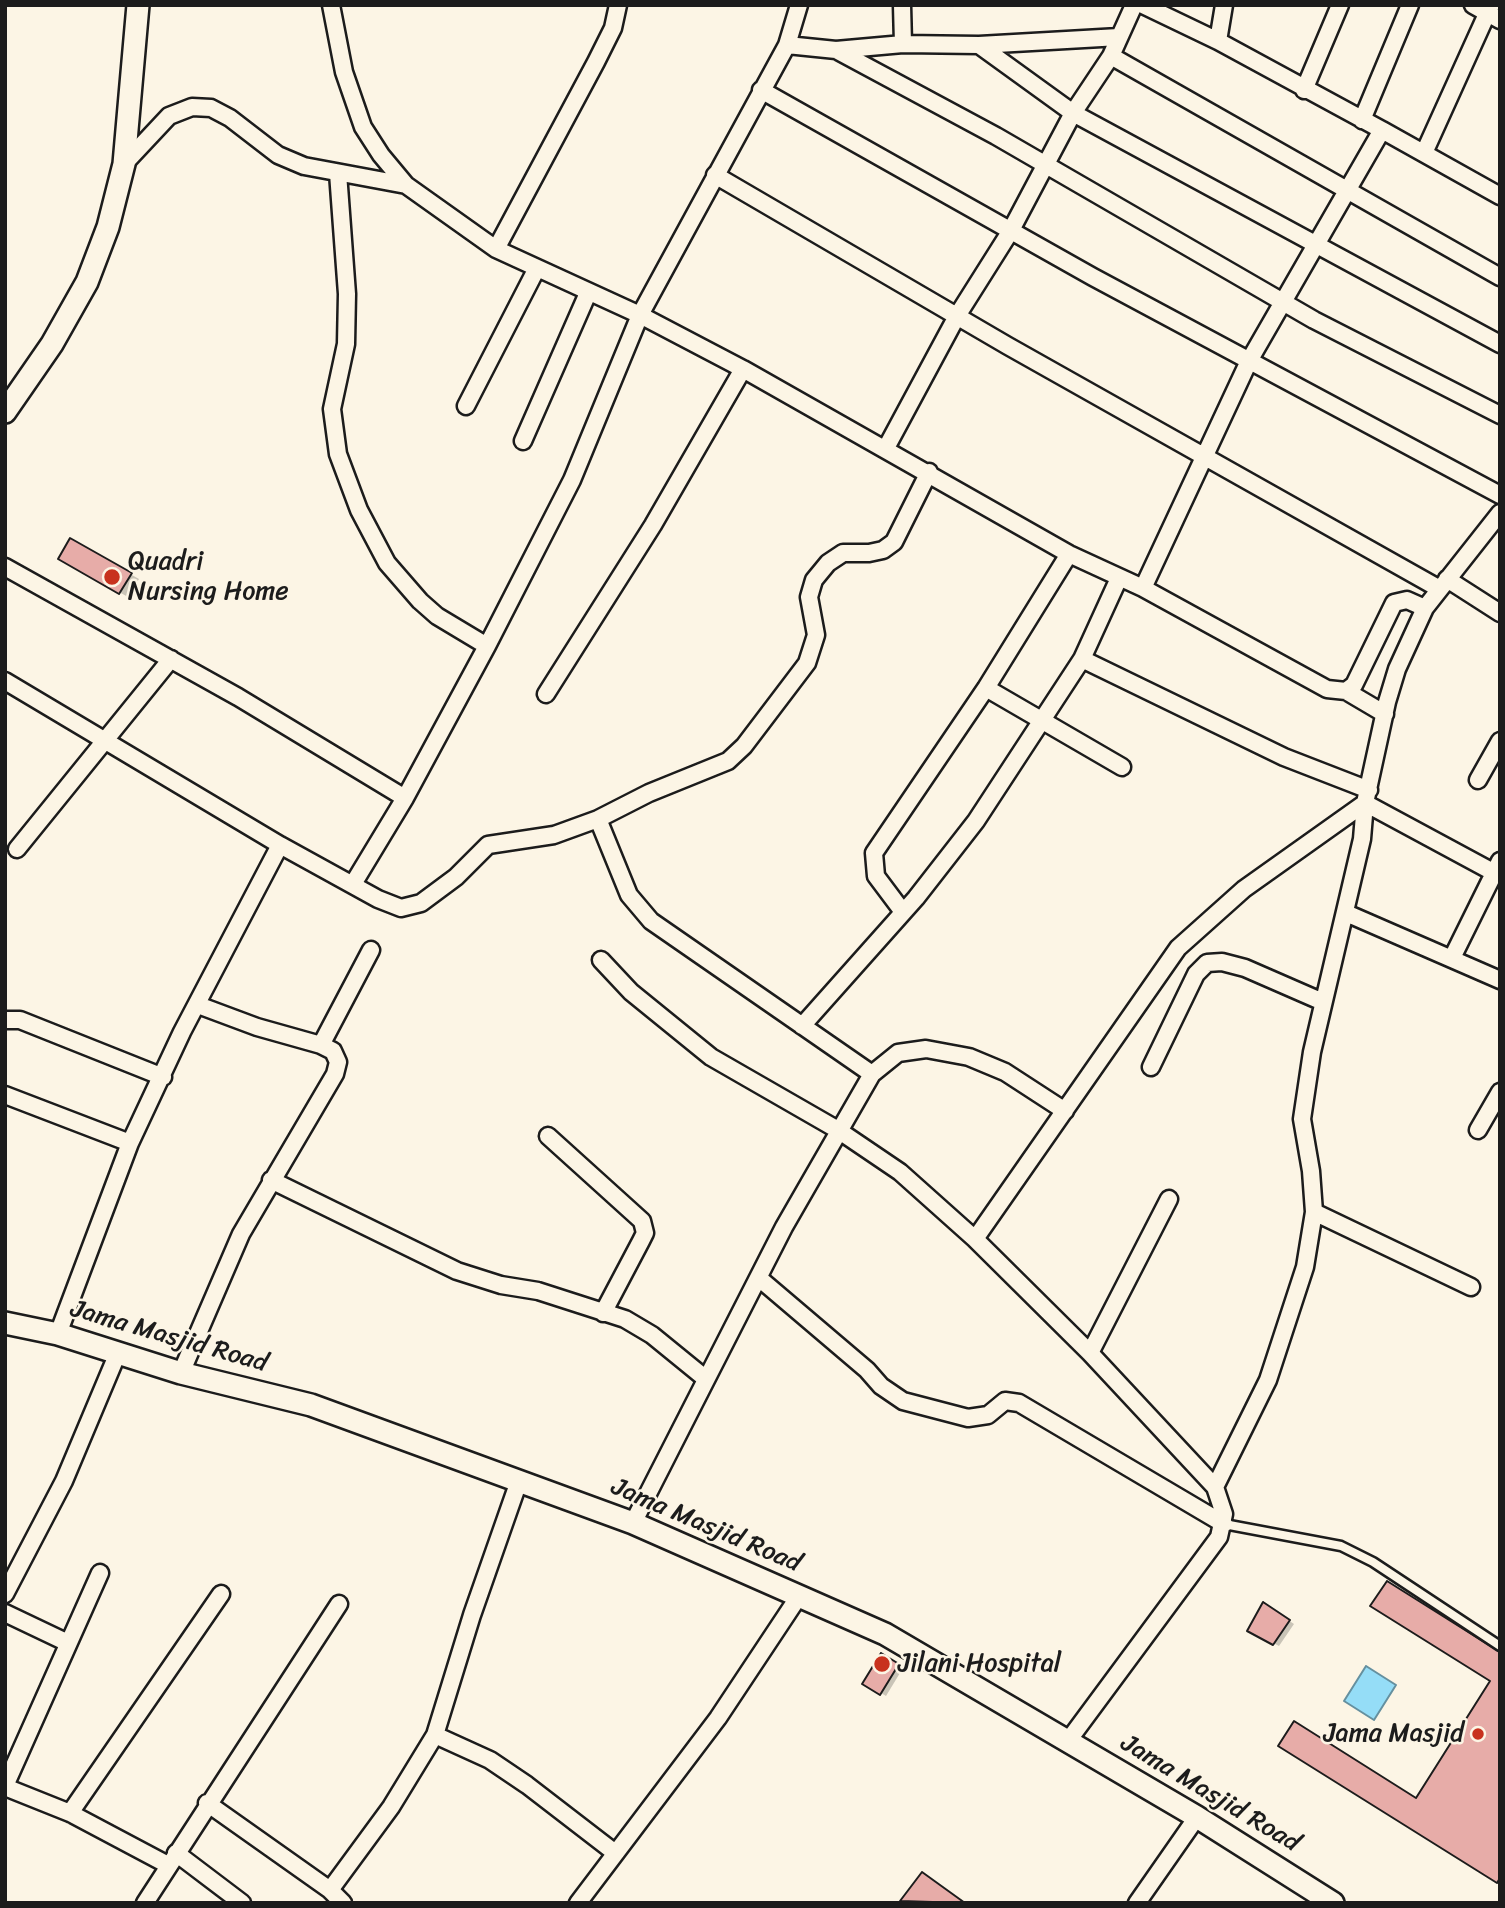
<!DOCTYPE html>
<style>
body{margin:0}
#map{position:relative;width:1505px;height:1908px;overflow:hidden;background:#fcf5e5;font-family:Sriracha,sans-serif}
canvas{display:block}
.frame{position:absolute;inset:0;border:7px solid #1c1c1c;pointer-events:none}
</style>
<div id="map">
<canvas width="1505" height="1908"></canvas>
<div class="frame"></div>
</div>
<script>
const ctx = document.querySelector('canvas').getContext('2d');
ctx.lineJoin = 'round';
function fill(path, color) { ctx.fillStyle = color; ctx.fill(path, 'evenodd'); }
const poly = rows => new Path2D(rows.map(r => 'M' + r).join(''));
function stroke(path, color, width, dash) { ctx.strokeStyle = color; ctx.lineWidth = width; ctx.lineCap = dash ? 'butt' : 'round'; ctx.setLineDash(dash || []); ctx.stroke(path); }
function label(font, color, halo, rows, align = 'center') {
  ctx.font = font + ' Sriracha,sans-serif'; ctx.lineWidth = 5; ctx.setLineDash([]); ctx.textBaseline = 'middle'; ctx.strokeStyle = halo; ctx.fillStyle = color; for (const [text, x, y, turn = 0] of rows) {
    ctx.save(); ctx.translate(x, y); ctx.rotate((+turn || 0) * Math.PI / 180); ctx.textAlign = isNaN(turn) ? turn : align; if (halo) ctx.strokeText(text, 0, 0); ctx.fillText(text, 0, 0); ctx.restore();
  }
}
const water = poly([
 [1366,1666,1396,1685,1374,1720,1344,1701,1366,1666]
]);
fill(water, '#95ddf7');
stroke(water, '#65909f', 2);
fill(poly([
 [70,540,139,579,128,597,60,559],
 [1264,1604,1294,1624,1279,1646,1249,1630],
 [882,1655,903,1668,886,1696,865,1683],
 [903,1901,964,1903,905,1903]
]), '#0003');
const building = poly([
 [70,538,132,573,119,594,58,559,70,538],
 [1387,1581,1500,1652,1500,1878,1497,1883,1278,1746,1294,1721,1416,1798,1490,1681,1370,1606,1387,1581],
 [1263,1602,1290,1620,1273,1645,1247,1631,1263,1602],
 [881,1653,899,1664,880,1695,862,1684,881,1653],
 [922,1872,965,1903,900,1901,922,1872]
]);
fill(building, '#e7aca8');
stroke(building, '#1c1c1c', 2);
const lane = poly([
 [1224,1524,1341,1546,1373,1562,1500,1646]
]);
const street = poly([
 [331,5,344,72,363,127,381,155,406,185,496,249,640,315,743,369,1069,554,1143,588,1327,689,1346,691,1354,685,1394,603,1407,600,1425,608],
 [902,5,903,44],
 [1143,5,1218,41,1382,130],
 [1473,5,1500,20],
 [1218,41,1224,5],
 [787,45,799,5],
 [979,45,1073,113,1500,344],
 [836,50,996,136,1314,320,1500,415],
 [1111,56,1500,277],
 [761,90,1093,277,1500,495],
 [1304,90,1340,5],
 [1362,120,1410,5],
 [1424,153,1491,5],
 [124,164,169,116,192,107,211,108,230,118,278,155,304,166,406,185],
 [338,173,347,294,346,344,332,409,338,454,359,510,387,563,420,601,437,616,487,646],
 [715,175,1008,346,1438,588],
 [496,249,596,62,613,28,618,5],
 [466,406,537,268],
 [523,441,588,293],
 [886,448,957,316,1010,232,1073,113,1111,56,1134,5],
 [5,567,238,697,405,798],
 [1447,579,1500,613],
 [1143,588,1249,361,1382,130,1500,196],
 [1082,659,1284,757,1369,790],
 [5,681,280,845,378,899,401,908,421,903,456,877,488,845,554,835,598,819,649,793,728,761,744,746,807,663,816,635,809,597,814,580,828,563,843,553,869,553,883,550,894,542,929,472],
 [986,688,1122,767],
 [1346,691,1385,714],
 [546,694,653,525,743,369],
 [1478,780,1500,741],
 [598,819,629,895,651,921,872,1074],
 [17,849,171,659],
 [353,884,405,798,487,646,572,480,640,315,787,45,836,50,903,44,979,45,1119,37],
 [903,912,876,876,874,853,986,688,1069,554],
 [1346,913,1500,980],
 [1452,958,1500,861],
 [601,960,631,992,711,1057,838,1130,900,1172,975,1239,1090,1353,1215,1487,1224,1514,1219,1537,1068,1741],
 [198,1005,257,1027,321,1045,371,950],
 [5,1020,20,1020,163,1077],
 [802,1026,916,898,976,821,1082,659,1119,578],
 [1151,1067,1196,974,1207,963,1222,962,1245,968,1323,1002],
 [5,1095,130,1143],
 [1478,1130,1500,1092],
 [548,1136,642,1221,645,1233,641,1241,603,1313],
 [271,1180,457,1271,501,1285,538,1291,625,1319,652,1335,706,1379],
 [1314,1212,1471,1287],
 [975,1239,1178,948,1244,889,1365,803,1493,872],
 [760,1279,867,1370,881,1386,903,1401,968,1418,988,1415,1005,1401,1019,1403,1224,1524],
 [58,1334,130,1143,182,1032,280,845],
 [1090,1353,1169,1199],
 [181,1373,241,1234,335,1074,338,1062,333,1051,321,1045],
 [1215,1487,1268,1380,1305,1267,1314,1212,1311,1171,1302,1119,1312,1052,1362,839,1365,803,1387,702,1397,669,1425,608,1500,513],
 [633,1523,784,1227,872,1074,898,1053,926,1049,969,1057,1005,1072,1065,1111],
 [5,1594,64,1481,117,1355],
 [5,1613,68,1643],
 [435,1735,490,1760,527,1785,614,1852],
 [5,1786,100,1573],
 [5,1787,70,1813,168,1865],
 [207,1803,330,1890,343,1903],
 [70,1813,221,1594],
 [176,1853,242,1903],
 [330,1890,391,1807,435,1735,472,1615,519,1481],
 [145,1903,339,1604],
 [578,1903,718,1718,799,1596],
 [1137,1903,1197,1817]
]);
const secondary = poly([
 [5,412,52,344,87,282,108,227,124,164,138,5],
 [5,1323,58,1334,181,1373,311,1405,633,1523,885,1634,1197,1817,1333,1903]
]);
stroke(lane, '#1c1c1c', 13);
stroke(street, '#1c1c1c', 21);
stroke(secondary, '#1c1c1c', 26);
stroke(lane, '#fcf5e5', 8);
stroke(street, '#fcf5e5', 16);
stroke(secondary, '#fcf5e5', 21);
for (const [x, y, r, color] of [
 [112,577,9,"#c8321e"],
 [882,1664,9,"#c8321e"],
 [1478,1734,7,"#c8321e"]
]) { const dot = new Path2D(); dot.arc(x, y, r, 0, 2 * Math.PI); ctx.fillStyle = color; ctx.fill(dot); stroke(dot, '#fcf5e5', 2.5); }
label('26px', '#1c1c1c', '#fcf5e5', [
 ["Quadri",128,562],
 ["Nursing Home",128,592],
 ["Jilani Hospital",898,1664],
 ["Jama Masjid",1464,1734,"right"]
], 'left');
label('26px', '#1c1c1c', '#fcf5e5', [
 ["Jama Masjid Road",169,1337,16],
 ["Jama Masjid Road",706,1526,23],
 ["Jama Masjid Road",1210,1794,31]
]);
</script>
